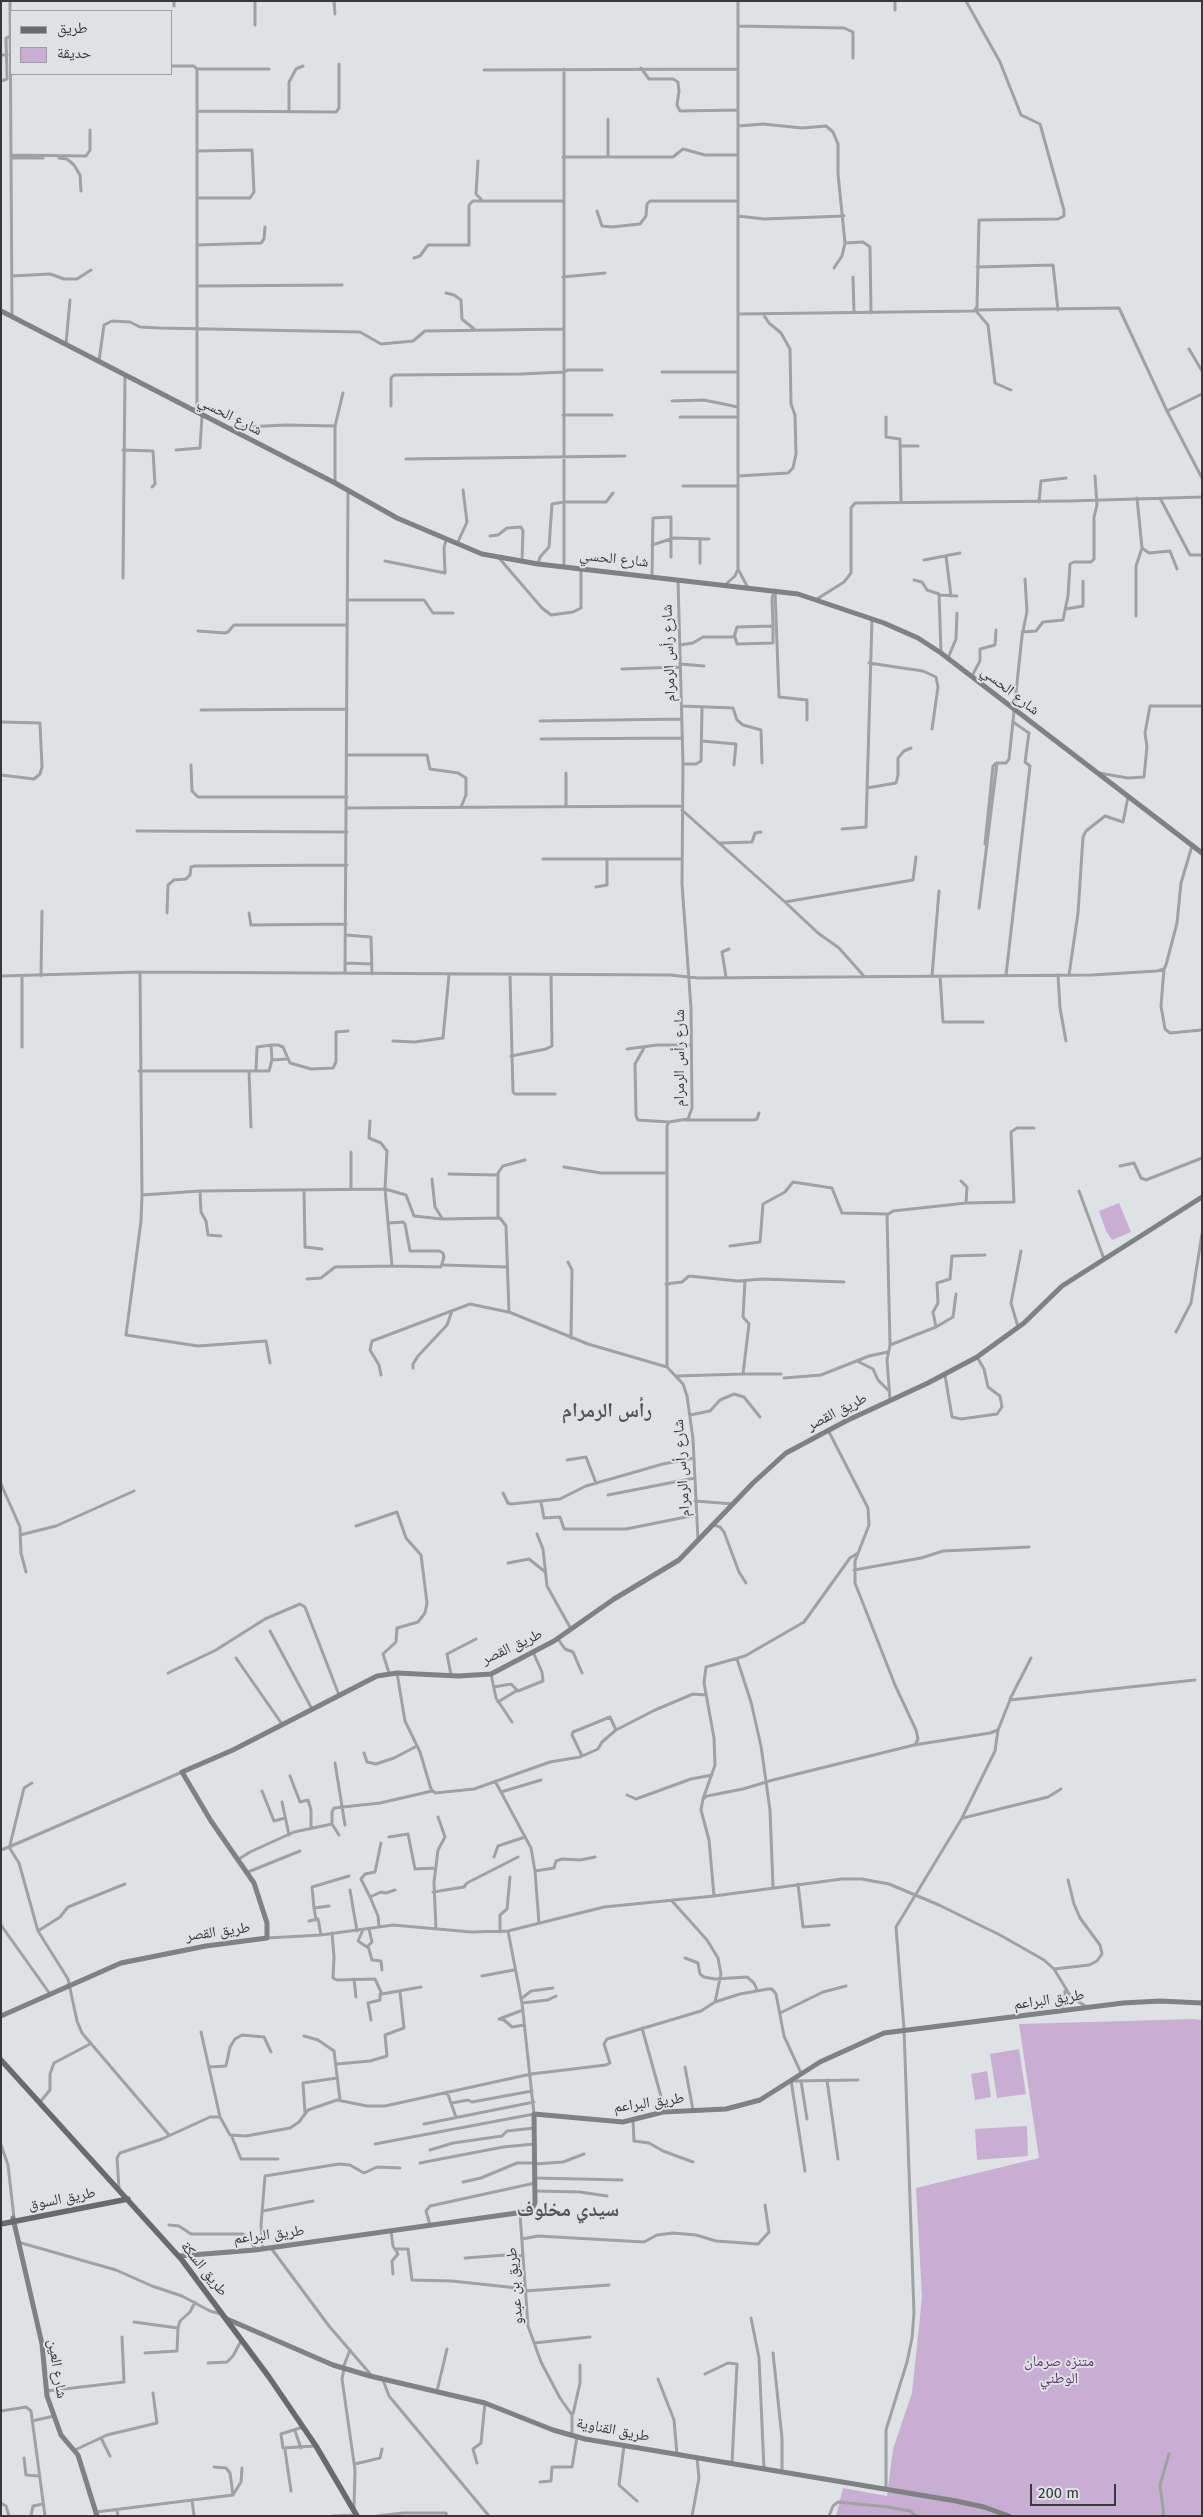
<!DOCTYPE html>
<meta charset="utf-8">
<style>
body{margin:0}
#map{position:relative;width:1203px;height:2517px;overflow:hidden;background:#dfe2e5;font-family:"Fira Sans","Noto Naskh Arabic",sans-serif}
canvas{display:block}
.frame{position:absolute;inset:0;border:2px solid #38383a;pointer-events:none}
.legend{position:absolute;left:10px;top:10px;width:162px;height:65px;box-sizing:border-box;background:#dfe2e5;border:1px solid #9c9ea1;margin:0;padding:6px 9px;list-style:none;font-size:15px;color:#38383a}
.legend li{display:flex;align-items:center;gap:10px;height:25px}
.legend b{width:25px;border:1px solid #9c9ea1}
.scale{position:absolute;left:1030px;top:2484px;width:86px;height:22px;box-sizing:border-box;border:2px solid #38383a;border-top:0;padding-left:6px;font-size:15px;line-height:18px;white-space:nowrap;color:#38383a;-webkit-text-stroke:4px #dfe2e5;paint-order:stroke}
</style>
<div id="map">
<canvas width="1203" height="2517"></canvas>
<div class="frame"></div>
<ul class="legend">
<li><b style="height:6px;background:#686b6d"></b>طريق</li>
<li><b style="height:14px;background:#c8aed3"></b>حديقة</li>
</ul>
<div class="scale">200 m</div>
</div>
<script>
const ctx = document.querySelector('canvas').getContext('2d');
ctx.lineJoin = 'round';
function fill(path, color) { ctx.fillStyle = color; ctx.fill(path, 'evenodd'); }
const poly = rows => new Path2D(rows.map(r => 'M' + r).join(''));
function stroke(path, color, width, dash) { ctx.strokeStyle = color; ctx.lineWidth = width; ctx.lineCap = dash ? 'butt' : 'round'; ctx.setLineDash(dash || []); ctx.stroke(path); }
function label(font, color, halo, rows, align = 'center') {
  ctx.font = font + ' "Fira Sans","Noto Naskh Arabic",sans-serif'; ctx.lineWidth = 4; ctx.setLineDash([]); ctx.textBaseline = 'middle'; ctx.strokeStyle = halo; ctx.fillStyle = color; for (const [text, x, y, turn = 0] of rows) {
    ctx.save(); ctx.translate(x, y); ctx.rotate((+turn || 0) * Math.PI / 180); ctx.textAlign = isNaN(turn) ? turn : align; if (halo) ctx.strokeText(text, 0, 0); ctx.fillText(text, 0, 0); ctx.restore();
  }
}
fill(poly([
 [1119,1203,1131,1232,1112,1240,1106,1231,1099,1211],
 [1194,2019,1202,2020,1202,2516,836,2516,843,2488,887,2496,893,2449,912,2393,922,2297,916,2188,1039,2158,1019,2024],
 [1019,2049,1026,2094,997,2098,990,2054],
 [987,2071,991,2097,975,2100,971,2074],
 [1027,2126,1028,2156,977,2160,975,2129]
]), '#c8aed3');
stroke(poly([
 [10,1,12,316],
 [174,1,174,6],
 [255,1,255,25],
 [334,1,335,14],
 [738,1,738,569,747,586],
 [895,10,895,1],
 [738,26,844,28,853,32,853,58],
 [1,55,7,55],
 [171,66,194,66,197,69,269,69],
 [641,68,649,79,673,79,678,82,679,91,677,105,680,111,738,110],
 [197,69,197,413],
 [564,69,564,566],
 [484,70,738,69],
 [1,81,7,79,6,38,10,36],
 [197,111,336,112,339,108,339,64],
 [289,112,289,82,296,69,303,66],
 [738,126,763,124,802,128,826,126,833,132,838,144,838,174,845,243,842,256,834,268],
 [197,151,252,150,254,192,250,198,197,198],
 [11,155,86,156,90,150,90,130],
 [563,157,608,157,608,119],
 [608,157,673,157,683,149,705,155,738,155],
 [11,158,43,158],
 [59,158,67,159,74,165,80,175,81,191],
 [478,161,476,194,481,199],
 [597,211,602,226,612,227,640,224,646,216,647,204,650,201,738,201],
 [738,216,764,219,844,216],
 [845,243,863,242,870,247,871,313],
 [197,245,261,243,264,239,265,227],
 [414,258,420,256,428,245,469,245,469,205,473,201,564,201],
 [977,267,1053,265,1058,310],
 [12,276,50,274,64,279,77,279,91,270],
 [563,277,605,273],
 [853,277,854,313],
 [197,286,342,285],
 [446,293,454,295,461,300,462,319,474,329],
 [975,310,1119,308,1167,411,1202,478],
 [976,311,988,325,995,383,1011,390],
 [738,314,974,311,977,307,979,220,1058,219,1064,216,1064,210,1040,124,1021,115,1000,62,966,1],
 [66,344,70,300],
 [1189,349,1202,371],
 [99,361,104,325,112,321,130,322,140,327,159,328,360,332,381,344,413,341,425,331,564,329],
 [662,372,738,372],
 [672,401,704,400,738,407],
 [391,406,391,378,394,375,521,374,563,372,568,370,602,370],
 [1167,411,1202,394],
 [563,415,612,415],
 [680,417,738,417],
 [886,417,886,437,900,439,901,502],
 [335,426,343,393],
 [228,428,285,425,335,426,335,483],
 [900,446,918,446],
 [123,450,153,451,155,484,152,487],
 [176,450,200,448,202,416],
 [406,459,625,456],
 [738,476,788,473,793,468,796,454,795,415,791,404,790,349,781,333,769,323,763,314],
 [683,486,738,486],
 [1137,498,1142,548,1149,553,1170,551,1177,569],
 [1160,498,1190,555,1202,555],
 [1039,502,1041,481,1066,478],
 [490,536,498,535,507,528,521,527,523,531,522,561],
 [700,539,700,563],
 [457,544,467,522,463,490],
 [652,545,674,538,709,539],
 [946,556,951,596],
 [499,558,542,608,551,615,573,612,581,608,581,569],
 [924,560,960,553],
 [385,561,445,573,444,548,446,540],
 [538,564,540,557,549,547,552,504,564,502,606,502,613,493],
 [652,575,653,518,671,517,671,557],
 [123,578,125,375],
 [678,580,683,764,682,884,691,1008,692,1108,688,1119,669,1122,667,1126,667,1367,683,1384,687,1396,693,1439,698,1540],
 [914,580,922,582,927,590,939,594,941,652],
 [726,584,735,576,738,569],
 [775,590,779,697,807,700,807,720],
 [939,595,957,596],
 [817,599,844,582,851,573,851,508,855,503,1069,501,1202,497],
 [347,600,424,600,433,613,453,613],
 [1066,609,1083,606,1083,581],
 [1136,616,1136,566,1142,548],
 [198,631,225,633,228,632,234,625,347,625],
 [1022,632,1036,631,1043,622,1063,620,1068,596,1070,564,1074,562,1091,562,1094,559,1094,517,1097,505,1095,476],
 [735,637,737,644,773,643,773,626],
 [680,645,693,643,703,637,734,637,737,627,773,626,772,598,774,593],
 [948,658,956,639,957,613],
 [869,663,923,671,936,677,938,687,932,729],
 [680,664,704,666],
 [622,669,680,667],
 [972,676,980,661,980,649,995,645,996,630],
 [682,706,733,708,737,720,743,725,761,730,762,763],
 [201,710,347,709],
 [540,721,682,719],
 [1,722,40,723,42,767,40,774,34,779,1,775],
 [541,739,682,738],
 [702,741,736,744,734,765],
 [347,755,427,755,430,769,458,773,466,778,466,795,461,807],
 [683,764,696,764,701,761,702,708],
 [191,765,192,791,198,797,347,797],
 [566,773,566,806],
 [1099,773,1128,778,1144,777,1147,747,1145,733,1150,706,1202,706],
 [867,788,896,783,898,775,898,758,904,751,911,748],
 [347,808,682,806],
 [682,810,785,902,913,880,916,857],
 [842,829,866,827,872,619],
 [137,831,347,832],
 [720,843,752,842,755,833,761,832],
 [985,844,993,766,996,763,1006,763,1009,759,1022,636,1027,611,1025,579],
 [543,859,681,859],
 [596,887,607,885,607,860],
 [786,903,818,933,839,948,863,975],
 [979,908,997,763],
 [167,913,168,885,174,880,186,879,190,875,191,867,195,866,347,865],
 [249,913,251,925,346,924],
 [346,935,371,937,372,974],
 [346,963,372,964],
 [1164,969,1161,1006,1165,1029,1170,1033,1202,1030],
 [140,972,142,1195,200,1191,385,1189,406,1195,414,1216,442,1219,500,1218,506,1226,509,1312,588,1344,667,1367],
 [345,973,348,490],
 [510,975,513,1092,515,1094,555,1094],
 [1006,975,1030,766,1025,762,1029,733,1013,722],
 [1058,975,1060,1008,1066,1041],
 [1069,975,1078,913,1083,837,1086,831,1105,816,1123,822,1128,797],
 [1,976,140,972,670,975,698,978,1092,975,1157,971,1164,969,1166,965,1177,923,1181,883,1192,846],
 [22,976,22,1047],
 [41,976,42,911],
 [932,976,939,891],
 [940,976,943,1022,983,1022],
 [726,977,722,952,729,949],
 [393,1041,415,1042,443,1038,449,975],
 [644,1048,635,1064,636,1116,638,1120,669,1122],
 [627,1049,657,1045,691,1045],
 [511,1056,546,1049,552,1046,551,975],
 [272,1060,287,1059],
 [139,1071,269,1071,272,1060,271,1045,278,1045,283,1047,290,1063,311,1069,333,1068,336,1062,336,1032,348,1031],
 [249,1071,251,1127],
 [256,1071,257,1047,271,1045],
 [686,1120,754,1120,757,1119,759,1113],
 [351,1152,351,1189],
 [1120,1166,1134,1163,1141,1178,1146,1180,1202,1158],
 [564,1167,601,1173,665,1173],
 [449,1174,497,1175],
 [432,1179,435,1207,442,1218],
 [304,1190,305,1247,322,1249],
 [200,1191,201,1212,206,1221,208,1235,221,1236],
 [1079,1191,1104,1259],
 [142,1195,141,1221,126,1335,198,1346,266,1341,270,1363],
 [966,1203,1014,1202,1011,1132,1017,1128,1034,1128],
 [498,1218,498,1173,503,1166,525,1160],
 [389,1223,403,1222,405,1224,410,1251,439,1251,443,1253,444,1257,441,1267,392,1266],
 [730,1246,760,1242,763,1204,785,1192,793,1182,832,1188,842,1213,888,1214],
 [568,1262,572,1270,571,1338],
 [444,1265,507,1267],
 [307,1279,321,1278,335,1267,392,1266,385,1189,387,1151,381,1143,369,1138,370,1121],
 [666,1284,682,1282,689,1276,738,1281,763,1279,844,1282],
 [936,1327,953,1317,956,1294],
 [1018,1327,1011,1303,1021,1251],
 [1176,1332,1191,1303,1202,1234],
 [890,1345,936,1327,933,1312,938,1303,937,1283,950,1279,952,1256,985,1255],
 [857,1361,873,1369,878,1380,889,1391],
 [413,1368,413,1364,418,1356,447,1325,452,1311],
 [743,1374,781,1374],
 [381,1375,379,1365,370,1350,372,1341,470,1304,508,1312],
 [945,1375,952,1417,961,1419,997,1414,1002,1407,1000,1396,988,1387,984,1369,977,1357],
 [677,1376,743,1374,749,1324,743,1317,745,1281],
 [784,1378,821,1375,869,1356,888,1352],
 [890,1400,887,1360,890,1345,887,1215,893,1211,966,1203,967,1187,961,1181],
 [690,1415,710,1411,720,1400,734,1394,744,1397,760,1417],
 [828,1430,868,1508,869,1525,855,1561,855,1583,895,1685,916,1730,918,1739,915,1745],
 [567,1460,586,1457,596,1483],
 [1,1484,20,1527,21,1553,26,1572],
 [503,1493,508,1503,511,1504,560,1499,586,1486,663,1464,694,1458],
 [608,1495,695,1478],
 [695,1501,733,1504],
 [541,1502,544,1518,560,1517,564,1529,626,1529,696,1515],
 [714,1525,720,1527,724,1532,739,1572,746,1583],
 [356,1526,397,1512,406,1538,421,1555,427,1603,425,1613,418,1622,397,1628,396,1642,383,1654,389,1673],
 [537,1534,543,1549,547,1586,571,1629],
 [20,1535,56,1526,134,1491],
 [508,1563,529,1559,544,1571],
 [854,1570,921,1558,943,1551,1029,1547],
 [270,1631,312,1709],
 [558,1639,565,1649,573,1652,582,1673],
 [236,1658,282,1724],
 [737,1659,751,1702,761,1746,770,1810,773,1887],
 [168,1673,216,1650,265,1619,300,1604,305,1607,339,1695],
 [397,1673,405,1721,420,1752,431,1789,435,1793,474,1789,550,1762,580,1757,598,1749,602,1742,616,1730,655,1710,693,1694,706,1695],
 [491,1674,496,1698,512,1722],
 [451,1675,447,1654,476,1639],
 [494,1687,511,1684,518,1691,543,1681,542,1672,533,1652],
 [1010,1699,1031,1658],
 [498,1702,516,1691],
 [364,1753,367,1762,376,1764,394,1758,417,1746],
 [582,1756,572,1735,573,1732,610,1717,616,1730],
 [335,1763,345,1825],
 [290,1776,300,1802,308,1800,311,1810,311,1827],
 [495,1781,531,1848,535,1871,539,1923],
 [262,1791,274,1821,285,1818],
 [501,1792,541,1780],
 [627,1795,636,1799,691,1779,712,1775],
 [703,1799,715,1765,714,1738,704,1683,706,1667,745,1656,804,1622,850,1558,858,1553],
 [282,1802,289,1835],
 [963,1818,1048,1797,1061,1789],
 [339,1835,332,1824,332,1812,334,1808,380,1803,432,1791],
 [389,1837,408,1834,415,1869,435,1868],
 [10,1845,24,1788,32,1783],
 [1,1850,9,1847],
 [494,1857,498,1846,525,1837],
 [239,1859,250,1852,294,1832,332,1824],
 [535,1871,554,1868,556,1861,562,1859,580,1860,595,1857],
 [248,1872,300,1851],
 [798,1884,803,1927,829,1925],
 [350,1890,357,1931],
 [433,1892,464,1887,467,1883,518,1857],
 [714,1896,709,1840,701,1810,703,1799,707,1796,743,1789,773,1780,914,1745,990,1733,998,1730,1010,1700,1195,1680],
 [370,1897,361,1879,365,1874,375,1872,381,1843],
 [672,1901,707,1940,718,1958,721,1974,715,2002],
 [314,1908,312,1887,349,1876],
 [316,1920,314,1908,329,1906],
 [309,1921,318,1919,321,1935],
 [1,1925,50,1994],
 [379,1927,378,1916,370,1897,381,1892,386,1893,395,1890],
 [436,1929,434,1882,438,1850,445,1837,438,1817],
 [363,1930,358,1941,367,1947,372,1942,369,1929],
 [38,1931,60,1917,68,1907,125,1884],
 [500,1932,500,1915,507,1909,510,1877],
 [332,1933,334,1957,333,1978,337,1980,375,1979,382,1994,421,1987],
 [267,1938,321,1935,393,1925,471,1932,508,1931,604,1907,714,1896,842,1879,862,1879,889,1884,939,1905,1000,1935,1044,1960,1054,1969,1071,1997,1087,2007],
 [368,1946,372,1960,381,1961,382,1970],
 [685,1958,698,1963,700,1974,704,1977,715,1979,747,1977,754,1983,757,1990],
 [1054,1969,1089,1965,1097,1961,1102,1954,1100,1945,1080,1918,1074,1904,1068,1880],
 [482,1976,514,1970],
 [354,1979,356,1997],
 [521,1999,531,1991,553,1988],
 [522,2003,548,2000,556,1996],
 [523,2010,499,2019,504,2020,512,2027,524,2025],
 [1060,2011,1065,2001,1065,1991],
 [780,2013,823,1992,846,1986],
 [371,2020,368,2003,380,2000,380,1994],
 [642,2028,662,2100,663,2112],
 [201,2032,220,2117],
 [304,2036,318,2040,334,2051,340,2100],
 [337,2064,370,2061,387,2056,385,2035,404,2028,400,1992],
 [209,2067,226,2066,230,2047,235,2039,242,2035,264,2037,271,2052],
 [685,2067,693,2110],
 [791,2080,805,2171],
 [827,2080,838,2159],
 [792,2081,858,2080],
 [801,2081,807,2119],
 [447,2092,456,2117],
 [40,2102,50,2090,50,2074,54,2063,90,2044],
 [452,2103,468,2100,472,2102,532,2091],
 [305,2113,303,2083,337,2078],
 [633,2120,634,2141,649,2143,663,2151,693,2162],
 [424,2124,534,2102],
 [169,2135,82,2033,77,2021,68,1979,38,1931,19,1863,9,1847,182,1772],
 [232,2137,241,2159,278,2159],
 [375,2144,534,2114,522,2003,508,1931],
 [1,2145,8,2165,14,2218],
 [430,2150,453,2143,502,2136,507,2131,534,2128],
 [420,2163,503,2147,534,2144],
 [535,2164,563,2162,584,2154],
 [535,2178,622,2180],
 [463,2182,481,2178,517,2163,534,2163],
 [119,2189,117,2158,120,2153,162,2139,210,2117,220,2117,230,2135,246,2136,290,2128,299,2122,308,2110,337,2100,367,2106,385,2106,531,2074,606,2065,610,2063,604,2044,607,2039,701,2011,715,2002,740,1994,768,1989,772,1989,776,1994,784,2036,801,2073],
 [535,2191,580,2192,607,2196],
 [263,2211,313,2201],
 [520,2214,528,2326,541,2362,560,2398,572,2415,572,2435],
 [169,2225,179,2226,191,2234,243,2234,251,2241,255,2249],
 [430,2225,426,2211,430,2206,535,2183],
 [391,2231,393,2246,398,2254,392,2261,393,2274],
 [522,2239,538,2236,644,2242,657,2235,673,2233,696,2235,716,2241,758,2244,769,2232,765,2205],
 [18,2242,116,2270,152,2286,182,2296,210,2311,221,2314],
 [271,2248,329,2326,372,2376],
 [263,2249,261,2225,265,2176,339,2164,350,2165,364,2173,377,2167,400,2168],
 [396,2249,408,2249,412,2280,452,2281,517,2288,521,2288,524,2284],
 [465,2258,506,2255,523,2256],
 [525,2291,609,2285],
 [751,2318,759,2358,764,2469],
 [134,2322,178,2328,180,2321,190,2312,195,2302],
 [534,2343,590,2337],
 [145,2353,177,2351,178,2328],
 [773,2353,782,2438,782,2472],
 [208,2363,227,2362,233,2356,242,2339],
 [343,2368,350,2350],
 [344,2369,342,2379,355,2470,354,2509],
 [705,2374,728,2363,737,2364,732,2463],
 [658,2379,674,2420,677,2454],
 [383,2380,389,2396,489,2516],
 [47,2391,124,2382,122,2337],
 [437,2391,447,2349],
 [1,2411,26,2407,31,2411,45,2516],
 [573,2414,580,2383,580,2365],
 [32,2421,54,2416],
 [303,2427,281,2434,283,2448,315,2446],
 [295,2431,301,2448],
 [101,2438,110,2456],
 [624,2446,619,2485,637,2501],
 [75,2450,107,2435,157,2423,153,2393],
 [285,2450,291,2491],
 [24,2458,26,2475,39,2476],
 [477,2463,473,2449,481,2443,485,2403],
 [355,2464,380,2458,382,2449],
 [214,2467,226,2468,230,2473,233,2495],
 [540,2482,551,2481,552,2467,572,2467,577,2437],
 [886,2489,886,2430,907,2362,912,2338,914,2313,904,2029,896,1927,962,1818,995,1751,998,1730],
 [192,2500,194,2516],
 [1,2503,6,2506,9,2516],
 [117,2510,118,2516],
 [96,2512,233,2495,241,2482,242,2468],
 [31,2516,33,2506,43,2504],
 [333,2516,356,2515],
 [377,2516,403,2513,446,2513,447,2516],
 [692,2516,699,2478,697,2458],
 [829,2516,833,2506,838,2502,888,2507,910,2511,916,2516],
 [1164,2516,1160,2485,1169,2454]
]), '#9fa1a2', 3);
stroke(poly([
 [1,311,335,483,397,518,482,554,538,564,798,594,884,623,918,638,941,653,1202,853],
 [1,2016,121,1963,206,1946,267,1938,267,1923,254,1883,211,1821,182,1772,233,1750,377,1676,397,1673,458,1676,491,1674,554,1641,614,1599,679,1560,753,1483,786,1453,846,1421,928,1383,977,1357,1024,1323,1062,1286,1202,1197],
 [13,2218,42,2344,47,2396,61,2435,78,2455,97,2516],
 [179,2256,255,2250,531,2211,535,2203,534,2114,623,2122,663,2112,726,2109,760,2100,820,2062,884,2033,1123,2003,1160,2001,1202,2003],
 [227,2319,333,2365,370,2376,485,2403,553,2430,585,2439,956,2501,984,2507,1009,2516]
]), '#7f8183', 5);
stroke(poly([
 [1,2060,182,2260,269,2377,316,2446,357,2516],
 [1,2224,128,2199]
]), '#686b6d', 5.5);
label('15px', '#38383a', '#dfe2e5', [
 ["شارع الحسي",230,416,27],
 ["شارع الحسي",614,559,6],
 ["شارع رأس الرمرام",669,653,-92],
 ["شارع الحسي",1010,691,38],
 ["شارع رأس الرمرام",680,1058,-90],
 ["طريق القصر",837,1412,-27],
 ["شارع رأس الرمرام",682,1468,-94],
 ["طريق القصر",512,1647,-25],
 ["طريق القصر",218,1932,-8],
 ["طريق البراعم",1049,2000,-8],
 ["طريق البراعم",649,2103,-8],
 ["طريق السوق",62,2199,-11],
 ["طريق البراعم",269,2235,-7],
 ["طريق السكة",204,2269,51],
 ["طريق بن عبدو",515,2286,-95],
 ["شارع العين",57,2369,81],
 ["طريق القناوية",613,2430,11]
]);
label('15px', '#5e366e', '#dfe2e5', [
 ["متنزه صرمان",1059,2362],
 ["الوطني",1059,2379]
]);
label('bold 20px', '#535457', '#dfe2e5', [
 ["رأس الرمرام",607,1411],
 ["سيدي مخلوف",568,2210]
]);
</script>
